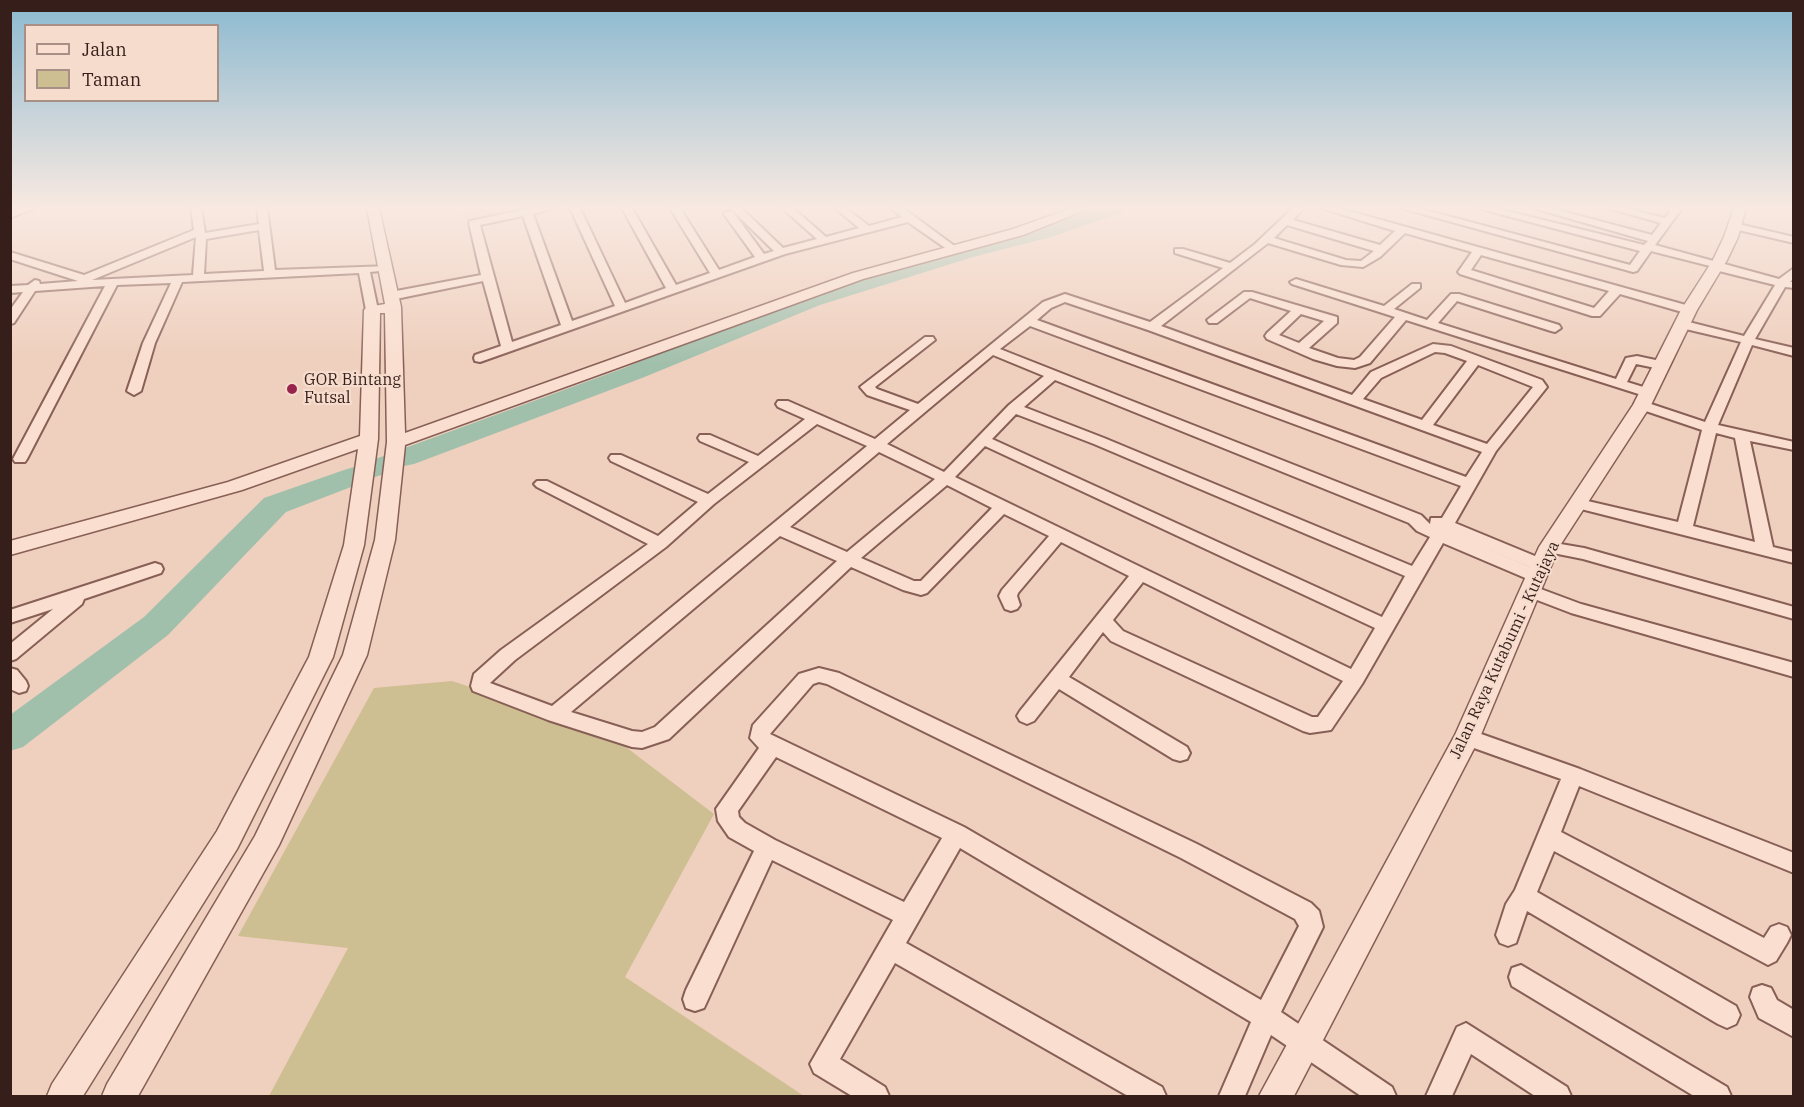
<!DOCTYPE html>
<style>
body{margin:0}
#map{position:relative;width:1804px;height:1107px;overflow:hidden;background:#efcfbd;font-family:"IBM Plex Serif",serif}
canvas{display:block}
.frame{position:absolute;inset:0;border:12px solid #361f1b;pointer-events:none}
.legend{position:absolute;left:24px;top:24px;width:195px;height:78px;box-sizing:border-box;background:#f6dccd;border:2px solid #a99086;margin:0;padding:8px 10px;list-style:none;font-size:18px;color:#361f1b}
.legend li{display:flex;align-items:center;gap:12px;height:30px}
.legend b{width:30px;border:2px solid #a99086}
</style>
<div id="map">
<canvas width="1804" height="1107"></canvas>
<div class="frame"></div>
<ul class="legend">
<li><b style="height:8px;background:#fadfd0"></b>Jalan</li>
<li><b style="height:16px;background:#cdbf91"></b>Taman</li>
</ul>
</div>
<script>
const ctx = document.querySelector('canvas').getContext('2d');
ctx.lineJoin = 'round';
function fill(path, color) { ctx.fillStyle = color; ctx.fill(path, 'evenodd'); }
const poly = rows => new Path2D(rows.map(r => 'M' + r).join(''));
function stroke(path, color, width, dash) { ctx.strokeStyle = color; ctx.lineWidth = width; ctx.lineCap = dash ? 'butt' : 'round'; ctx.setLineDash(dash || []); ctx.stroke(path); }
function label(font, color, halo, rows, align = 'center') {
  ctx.font = font + ' "IBM Plex Serif",serif'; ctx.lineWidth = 4.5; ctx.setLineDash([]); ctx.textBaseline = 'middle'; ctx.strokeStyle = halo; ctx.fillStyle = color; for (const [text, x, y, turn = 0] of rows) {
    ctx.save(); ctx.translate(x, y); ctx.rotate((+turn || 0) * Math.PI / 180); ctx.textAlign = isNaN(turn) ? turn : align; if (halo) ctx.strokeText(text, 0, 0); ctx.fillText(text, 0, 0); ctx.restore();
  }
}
fill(poly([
 [458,208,536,208,467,221]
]), '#e5c7aa');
fill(poly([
 [452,681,606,732,714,814,625,977,804,1096,269,1096,348,948,238,936,374,688]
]), '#cdbf91');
fill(poly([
 [1098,208,1126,208,1124,212,1051,237,973,257,820,305,642,378,414,464,404,466,398,465,394,471,375,477,367,475,364,482,286,512,168,635,23,747,10,751,10,715,144,617,264,498,344,470,354,467,362,469,365,462,384,456,390,458,394,452,624,368,804,295,959,249,1037,229,1098,208]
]), '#a1c0ac');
const minor = poly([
 [20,208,35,208,10,218,10,211,20,208],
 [191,208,201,208,205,233,259,224,257,208,267,208,275,270,390,266,390,270,370,272,378,310,372,314,366,310,359,273,182,282,155,343,141,391,134,395,127,391,143,343,171,283,117,285,27,459,25,462,15,462,13,459,105,286,35,291,14,323,10,324,10,310,23,292,10,293,10,286,28,285,35,280,39,281,40,284,78,281,10,259,10,252,84,275,194,230,191,208],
 [259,230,264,271,204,274,206,239,259,230],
 [196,237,193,275,92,280,196,237],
 [554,208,533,214,572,321,615,306,570,208,580,208,625,303,666,288,622,208,632,208,676,285,710,273,670,208,680,208,719,270,755,257,724,214,725,212,733,212,764,254,774,251,730,208,741,208,783,248,817,239,782,208,793,208,826,237,859,228,835,208,846,208,869,226,902,217,891,208,903,208,960,250,959,252,951,252,908,222,785,254,480,362,475,361,474,358,475,355,501,346,483,281,391,300,385,296,391,292,481,275,469,223,470,221,527,209,554,208],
 [523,216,561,325,512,342,480,225,523,216],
 [1293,208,1304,208,1293,220,1380,245,1395,231,1321,208,1338,208,1693,307,1695,310,1689,314,1620,294,1600,316,1592,316,1460,274,1458,272,1472,252,1405,233,1380,257,1363,267,1341,265,1268,243,1161,326,1352,395,1371,372,1433,344,1451,346,1542,380,1547,387,1496,451,1455,523,1547,561,1549,565,1547,569,1535,569,1449,533,1542,572,1544,576,1542,580,1530,580,1443,543,1362,684,1331,730,1310,733,1303,731,1111,641,1103,632,1069,677,1187,747,1190,753,1187,759,1180,761,1173,759,1059,689,1034,721,1027,724,1020,721,1017,716,1020,711,1129,576,1061,542,1018,593,1017,596,1020,605,1017,609,1011,611,1005,609,999,596,1002,590,1049,536,1004,514,927,593,921,595,903,590,851,567,669,739,642,748,632,747,548,720,473,691,471,686,474,674,501,650,648,544,537,487,534,484,537,481,547,481,658,536,698,502,611,461,609,458,611,455,621,455,708,494,749,462,700,441,698,438,700,435,710,435,758,456,805,419,778,407,776,404,778,401,788,401,875,439,910,410,867,395,860,387,925,337,933,337,935,340,875,387,877,389,918,404,1043,302,1065,294,1150,322,1223,268,1175,253,1175,249,1183,249,1230,263,1255,244,1293,208],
 [1287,225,1374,251,1361,261,1346,260,1274,238,1287,225],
 [1481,255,1609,291,1594,308,1471,270,1481,255],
 [1065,302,1148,330,1482,452,1466,477,1037,320,1051,308,1065,302],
 [1030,326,1461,486,1442,518,1431,518,1430,524,1421,515,1000,349,1030,326],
 [1435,352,1445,353,1467,361,1422,420,1363,399,1381,378,1435,352],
 [993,355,1044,376,1009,405,944,472,887,444,993,355],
 [1478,365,1533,387,1487,444,1433,425,1478,365],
 [1055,380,1409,523,1417,531,1430,537,1412,566,1104,438,1024,407,1055,380],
 [1016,414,1094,444,1405,576,1382,617,992,439,1016,414],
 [817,424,867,446,552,706,490,683,515,660,666,547,714,504,817,424],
 [985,446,1375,628,1351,669,955,477,985,446],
 [879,452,935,479,847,552,790,527,879,452],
 [947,485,992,508,921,581,914,581,861,558,947,485],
 [780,536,837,561,655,727,642,732,632,731,571,712,780,536],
 [1143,582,1343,681,1318,717,1312,717,1123,631,1113,620,1143,582],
 [1401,208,1418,208,1630,265,1640,251,1477,208,1495,208,1644,245,1648,241,1533,208,1550,208,1652,235,1661,223,1608,208,1625,208,1665,218,1670,211,1668,208,1678,208,1680,211,1655,245,1779,279,1794,268,1794,278,1790,282,1794,282,1794,288,1785,287,1755,339,1794,348,1794,356,1752,345,1718,425,1794,442,1794,450,1750,441,1773,547,1794,552,1794,563,1573,507,1571,504,1579,499,1678,522,1702,430,1637,408,1635,405,1642,401,1705,422,1741,342,1677,327,1675,324,1681,320,1744,336,1775,285,1711,269,1710,266,1651,251,1637,271,1633,272,1401,208],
 [1716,433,1735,438,1755,542,1693,526,1716,433],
 [1734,223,1794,237,1794,243,1730,228,1729,226,1734,223],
 [1296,279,1384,306,1412,284,1420,284,1420,288,1394,309,1427,320,1451,294,1459,294,1559,325,1561,328,1555,332,1551,331,1457,301,1438,323,1616,379,1626,358,1637,356,1665,362,1666,365,1660,369,1636,364,1627,382,1653,390,1655,393,1648,397,1406,320,1370,363,1355,368,1337,366,1313,359,1267,339,1265,336,1267,333,1291,311,1250,298,1217,323,1209,323,1207,320,1244,292,1252,292,1337,317,1337,323,1309,348,1338,358,1354,360,1360,357,1395,317,1292,284,1290,282,1296,279],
 [1301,314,1324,321,1299,343,1279,335,1301,314],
 [1549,542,1584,548,1794,607,1794,619,1583,559,1543,551,1541,547,1543,543,1549,542],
 [155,563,161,565,163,569,161,573,84,599,82,604,16,659,10,661,10,644,53,609,10,623,10,610,155,563],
 [1530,585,1581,604,1794,663,1794,677,1571,613,1524,595,1521,591,1524,587,1530,585],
 [10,668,17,670,26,681,28,686,26,691,19,693,10,689,10,668],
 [819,668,839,673,1197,844,1311,903,1319,911,1323,927,1281,1012,1392,1087,1396,1096,1361,1096,1271,1035,1245,1096,1219,1096,1251,1022,960,848,906,943,1162,1087,1166,1096,1128,1096,895,963,840,1059,885,1087,889,1096,852,1096,814,1073,810,1064,893,920,772,860,704,1008,695,1011,686,1008,683,999,686,990,754,851,729,837,718,821,716,809,759,748,750,738,753,725,799,674,819,668],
 [819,682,827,684,1181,858,1295,919,1299,926,1261,1000,964,827,770,734,813,684,819,682],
 [776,757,942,838,904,902,775,840,745,823,739,817,738,811,776,757],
 [1467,729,1580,769,1794,853,1794,873,1579,786,1561,832,1764,938,1771,927,1779,924,1787,927,1791,935,1787,943,1776,961,1768,965,1554,851,1537,892,1736,1006,1740,1015,1736,1024,1727,1028,1718,1024,1527,911,1516,943,1508,946,1500,943,1496,935,1506,904,1515,890,1561,779,1460,743,1457,737,1460,731,1467,729],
 [1521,965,1727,1087,1731,1096,1694,1096,1512,986,1509,977,1512,968,1521,965],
 [1762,985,1771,988,1777,1000,1794,1010,1794,1037,1759,1018,1750,997,1753,988,1762,985],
 [1466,1023,1567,1087,1571,1096,1535,1096,1471,1054,1452,1096,1426,1096,1457,1027,1466,1023]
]);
const tertiary = poly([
 [367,208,379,208,401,307,405,433,853,273,1013,229,1072,208,1090,208,1023,235,863,279,405,445,395,540,367,655,279,845,138,1096,102,1096,107,1084,255,836,343,655,375,540,387,442,385,313,380,313,378,439,364,545,333,657,237,849,83,1096,47,1096,52,1084,217,831,309,657,344,545,358,449,242,490,10,555,10,541,228,482,360,436,364,310,367,307,385,304,367,208],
 [1734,208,1746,208,1738,237,1727,260,1697,310,1651,405,1559,547,1480,737,1294,1096,1259,1096,1455,735,1539,547,1633,405,1681,310,1713,260,1724,237,1734,208]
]);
stroke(minor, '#875f56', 4);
stroke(tertiary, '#875f56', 3);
fill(minor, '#fadfd0');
fill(tertiary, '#fadfd0');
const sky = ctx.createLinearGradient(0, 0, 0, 363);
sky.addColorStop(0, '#8bb9d0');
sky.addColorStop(0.57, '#f8e9e1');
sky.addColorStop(1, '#f8e9e100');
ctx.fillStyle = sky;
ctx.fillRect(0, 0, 1804, 363);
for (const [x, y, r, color] of [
 [292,389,6,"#98244d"]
]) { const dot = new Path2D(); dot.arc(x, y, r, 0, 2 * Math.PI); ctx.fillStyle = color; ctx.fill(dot); stroke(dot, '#f6dccd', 2); }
label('16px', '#361f1b', '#f6dccd', [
 ["GOR Bintang",304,380],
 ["Futsal",304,398]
], 'left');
label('16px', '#361f1b', '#f6dccd', [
 ["Jalan Raya Kutabumi - Kutajaya",1505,650,-65]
]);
</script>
